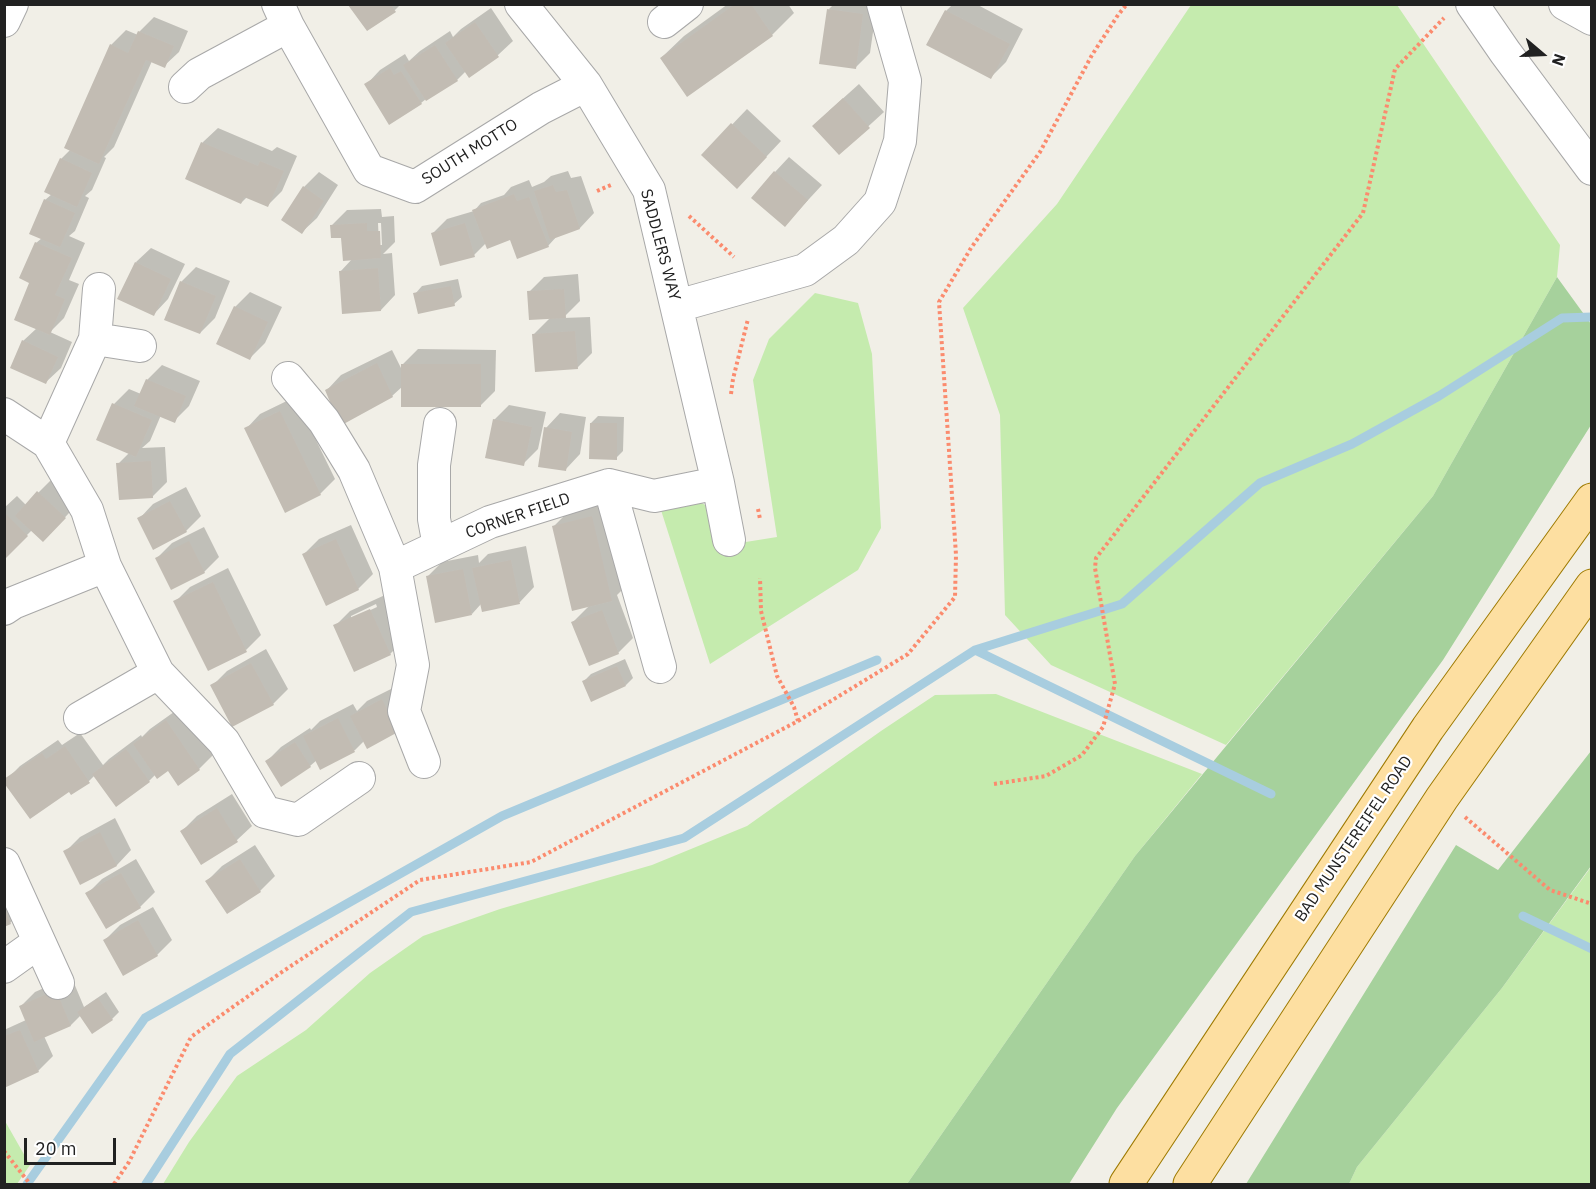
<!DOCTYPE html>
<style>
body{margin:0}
#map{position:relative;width:1596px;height:1189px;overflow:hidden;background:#f1efe7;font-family:"IBM Plex Sans",sans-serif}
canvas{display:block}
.frame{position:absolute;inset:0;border:6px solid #212121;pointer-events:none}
.north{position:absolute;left:1512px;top:24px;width:60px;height:60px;-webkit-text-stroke:4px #fff;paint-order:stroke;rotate:109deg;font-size:16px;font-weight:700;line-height:24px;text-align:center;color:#212121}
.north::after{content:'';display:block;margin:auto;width:21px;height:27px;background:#212121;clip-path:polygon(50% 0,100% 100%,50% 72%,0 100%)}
.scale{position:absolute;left:24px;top:1138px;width:92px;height:27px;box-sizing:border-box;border:3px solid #212121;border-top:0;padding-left:8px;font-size:18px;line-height:21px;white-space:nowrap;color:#212121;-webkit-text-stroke:4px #fff;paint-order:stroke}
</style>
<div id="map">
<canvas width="1596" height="1189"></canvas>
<div class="frame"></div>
<div class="north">N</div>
<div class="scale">20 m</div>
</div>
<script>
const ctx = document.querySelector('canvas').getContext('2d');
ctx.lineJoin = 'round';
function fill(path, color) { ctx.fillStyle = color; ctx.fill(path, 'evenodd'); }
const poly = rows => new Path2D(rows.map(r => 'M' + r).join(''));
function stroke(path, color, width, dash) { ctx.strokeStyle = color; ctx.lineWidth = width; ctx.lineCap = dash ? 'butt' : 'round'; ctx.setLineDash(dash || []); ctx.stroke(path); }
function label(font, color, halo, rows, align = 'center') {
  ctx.font = font + ' "IBM Plex Sans",sans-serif'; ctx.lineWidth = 4.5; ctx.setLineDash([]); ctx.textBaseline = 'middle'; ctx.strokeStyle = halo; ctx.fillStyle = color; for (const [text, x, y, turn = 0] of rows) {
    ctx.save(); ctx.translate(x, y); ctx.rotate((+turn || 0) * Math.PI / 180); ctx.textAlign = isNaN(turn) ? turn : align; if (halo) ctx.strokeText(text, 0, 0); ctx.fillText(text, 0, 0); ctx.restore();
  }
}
fill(poly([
 [1191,5,1397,5,1560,245,1557,277,1433,496,1226,745,1051,665,1005,615,1000,415,963,308,1057,204],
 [815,293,858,303,872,354,881,528,858,570,710,664,660,507,696,499,711,509,727,545,777,537,753,380,769,339],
 [996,694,1202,774,1135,856,907,1184,163,1184,189,1142,237,1076,306,1030,370,973,423,936,500,909,652,865,747,826,881,731,935,695],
 [1591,867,1591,1184,1349,1184,1357,1167,1502,988],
 [5,1121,30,1165,17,1184,5,1184]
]), '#c5ebae');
fill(poly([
 [1557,277,1591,324,1591,425,1443,660,1117,1108,1069,1184,907,1184,1135,856,1433,496],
 [1591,751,1591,866,1502,988,1357,1167,1349,1184,1246,1184,1456,845,1498,870]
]), '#a6d19c');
fill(poly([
 [350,4,401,4,395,10,367,29],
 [728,4,788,4,794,13,772,35,661,58,684,36],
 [834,4,877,4,870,53,855,68,829,9],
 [953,4,976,4,1023,29,1006,62,991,77,946,11],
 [491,8,513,41,498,55,469,76,466,71,457,80,426,99,421,103,366,85,380,70,405,54,409,61,420,51,450,31,453,37,461,29],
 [154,17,188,31,179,52,164,66,152,61,114,147,104,157,106,158,92,190,85,196,89,198,75,231,69,236,85,243,69,280,79,284,64,318,50,332,72,342,61,368,46,382,23,341,37,328,31,282,36,243,42,238,45,200,52,194,61,159,71,149,111,45,126,30,138,35,139,32],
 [859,84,884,112,839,153,829,111],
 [747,109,781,141,752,172,703,155],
 [218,128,272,151,277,147,297,156,282,191,267,206,247,197,241,203,187,178,203,142],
 [789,157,822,185,785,225,775,172],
 [568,171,571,178,581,176,594,213,580,228,558,235,548,246,511,238,486,243,474,255,432,234,447,219,474,211,481,203,504,195,511,187,529,180,532,187,544,182,551,176],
 [319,172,338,185,317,218,302,232,304,187],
 [381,209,382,217,394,216,395,242,383,254,392,253,395,295,381,310,340,272,353,258,343,236,332,225,347,210],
 [378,223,381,223,382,245,379,245],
 [151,248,185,264,168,299,154,314,136,262],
 [196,267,230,281,215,318,200,333,181,282],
 [578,274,580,301,563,318,590,317,592,353,577,368,534,334,551,317,529,292,544,277],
 [458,279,462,297,454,304,415,294,422,286],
 [250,292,282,307,265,343,250,358,235,307],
 [418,349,496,350,495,391,480,406,403,386,392,396,327,390,341,375,392,350,403,372,403,364],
 [162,365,200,381,189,406,174,421,161,415,150,441,142,448,165,447,167,482,152,497,118,464,129,453,114,404,129,389,141,394,147,380],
 [295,397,335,479,320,494,246,429,260,414],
 [509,405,546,412,538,449,523,464,494,420],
 [560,413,586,417,580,454,566,469,546,428],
 [598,416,624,417,623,451,616,458,591,423],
 [53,478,79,502,58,525,32,530,6,556,4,555,4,508,17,496,26,505],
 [186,487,201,516,186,531,139,519,153,504],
 [607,502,627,585,617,595,633,638,618,653,573,622,591,604,554,526,569,511],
 [351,525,373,574,358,589,304,554,319,539],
 [204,527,219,557,204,572,157,558,172,543],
 [526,546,534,587,520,602,481,604,472,614,427,577,442,562,478,555,479,563,488,554],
 [228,568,261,635,246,650,175,602,190,587],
 [385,595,405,639,390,654,335,626,350,611],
 [376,604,377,607,351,619,351,616],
 [266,649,288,689,273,704,212,686,227,671],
 [625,659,633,678,626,685,584,681,591,674],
 [397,686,412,716,364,741,355,750,321,768,317,760,310,766,267,761,281,747,310,728,311,730,320,721,353,704,357,711,367,701],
 [181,707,214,754,199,769,179,784,168,769,156,774,149,781,95,775,89,781,69,790,5,781,20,766,58,740,62,745,80,733,103,765,109,759,141,735,142,737,150,729],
 [232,794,252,826,237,840,202,863,182,831,197,816],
 [115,818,131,850,117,865,81,883,65,852,80,837],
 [255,845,275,876,260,891,227,912,207,881,222,866],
 [136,859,155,892,140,907,87,894,102,879],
 [4,889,25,908,10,923,4,925],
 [153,907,172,940,157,955,105,940,120,925],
 [71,976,84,1007,106,992,119,1012,112,1019,81,1015,71,1025,44,1036,53,1056,38,1071,4,1086,4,1030,26,1020,21,1006,35,992]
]), '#0003');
stroke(poly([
 [975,650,1271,794],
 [1523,916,1592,949],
 [27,1184,145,1018,502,816,877,660],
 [146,1184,230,1054,411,912,684,838,975,650,1122,604,1260,483,1352,444,1439,396,1562,318,1592,317]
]), '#a8cddf', 9);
fill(poly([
 [735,4,751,4,773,36,687,97,660,58],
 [348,5,391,5,396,12,367,31],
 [827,9,863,14,856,69,819,64],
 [945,10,1010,44,991,79,926,45],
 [475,22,499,57,469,78,445,43],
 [138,31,174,46,165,68,146,60,99,164,64,148,110,44,128,53],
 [435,45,458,81,426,101,403,65],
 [390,68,394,75,401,71,422,104,389,125,364,84],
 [843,98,870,128,839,155,812,126],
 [731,123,767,157,737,189,701,155],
 [201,142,258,166,260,161,284,171,268,207,244,197,241,204,185,179],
 [60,158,92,173,77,207,44,192],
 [774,171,808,200,785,227,751,198],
 [553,185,556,192,567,190,580,229,550,240,534,191],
 [303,186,324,201,302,234,281,220],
 [514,194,517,201,529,197,549,247,517,259,510,240,487,249,472,210],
 [44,199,75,213,60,247,29,234],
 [367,223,367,231,380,231,381,258,343,261,341,238,331,238,330,225],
 [465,223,475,257,440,266,431,233],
 [35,242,72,258,55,295,65,299,50,335,14,320,29,283,19,278],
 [135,262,171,279,154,316,117,299],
 [378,268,381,311,342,314,339,271],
 [180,281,216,296,200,334,164,320],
 [451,286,455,306,418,314,413,293],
 [564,289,566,318,529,320,527,291],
 [234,306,268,322,250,360,216,344],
 [575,331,578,369,535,372,532,334],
 [22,340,58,357,46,384,10,368],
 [377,363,393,397,340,426,325,390],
 [401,364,481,364,481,407,401,407],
 [146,379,186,396,175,423,134,406],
 [112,403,152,420,136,457,96,440],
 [280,411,321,495,285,513,244,428],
 [493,419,532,427,524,466,485,458],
 [590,423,617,423,617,460,589,459],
 [544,427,572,432,566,471,538,467],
 [151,461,153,498,119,500,116,463],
 [37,491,66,518,43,542,15,516],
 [170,501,187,532,153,550,137,518],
 [5,513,28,536,6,558,5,557],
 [592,516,612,601,572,611,552,526],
 [336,539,359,590,326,606,302,554],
 [189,541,205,573,171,590,155,558],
 [511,560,520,604,482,612,472,568],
 [463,569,472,615,435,623,426,576],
 [213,582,247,652,208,671,173,601],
 [370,609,391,655,354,672,333,625],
 [602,610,619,654,589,666,571,622],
 [251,663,274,705,232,727,210,685],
 [617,666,626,686,591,702,582,681],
 [382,699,398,732,367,749,350,716],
 [338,718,355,752,320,770,303,736],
 [166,720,200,770,178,786,168,771,157,779,133,744],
 [295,742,311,767,281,787,265,761],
 [65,746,90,783,71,795,69,792,30,819,4,783,4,779,42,753,46,759],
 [126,749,150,782,116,807,92,774],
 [217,808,238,842,201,865,180,831],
 [100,832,117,866,80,885,63,851],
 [240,859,261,892,227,914,205,881],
 [121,873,141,908,106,929,85,893],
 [4,908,11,924,4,927],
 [138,920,158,956,123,976,103,940],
 [56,990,71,1026,34,1042,19,1006],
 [98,998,113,1020,92,1034,77,1012],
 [20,1030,39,1072,4,1088,4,1036]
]), '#c2bcb3');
const minor = poly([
 [278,4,288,26,369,170,415,187,541,108,586,85],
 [521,4,586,85,649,190,718,483,729,540],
 [1472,4,1505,52,1592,169],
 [1565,4,1592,19],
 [4,21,12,4],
 [664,22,687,4],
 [185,87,199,74,288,26],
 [677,306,805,270,846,240,880,202,900,141,905,81,883,4],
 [95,339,140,346],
 [288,378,324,421,354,470,395,567,413,665,404,711,424,762],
 [4,414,48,443,87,510,105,566,158,673,224,742,265,812,298,820,359,778],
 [48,443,95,339,99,289],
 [609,485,660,667],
 [439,546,434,519,434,465,440,424],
 [395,567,490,522,609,485,654,496,718,483],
 [4,609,13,603,105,566],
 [80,718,158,673],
 [4,864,58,983],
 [4,967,39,942]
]);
const major = poly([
 [1126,1184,1428,728,1592,500],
 [1190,1184,1442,798,1592,586]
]);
stroke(minor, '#a8a8a8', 34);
stroke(major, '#9e7a00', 35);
stroke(poly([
 [597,191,611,185],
 [689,216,734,257],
 [731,394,733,379,748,319],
 [758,509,760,519],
 [798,721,908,654,955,597,956,555,939,302,971,248,1040,152,1092,55,1118,15,1127,4],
 [994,784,1046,776,1082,755,1103,727,1115,684,1095,568,1096,558,1363,213,1395,69,1444,18],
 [1465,817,1550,890,1592,904],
 [4,1151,30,1184],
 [114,1184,129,1162,191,1037,279,974,420,880,531,862,798,721,794,707,777,676,761,611,760,578]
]), '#fb8b6e', 4, [3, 3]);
stroke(minor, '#fff', 32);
stroke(major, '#fddfa1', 33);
label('16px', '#212121', '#fff', [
 ["SOUTH MOTTO",470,152,-32],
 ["SADDLERS WAY",660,245,75],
 ["CORNER FIELD",518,516,-19],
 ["BAD MUNSTEREIFEL ROAD",1354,839,-56]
]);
</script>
